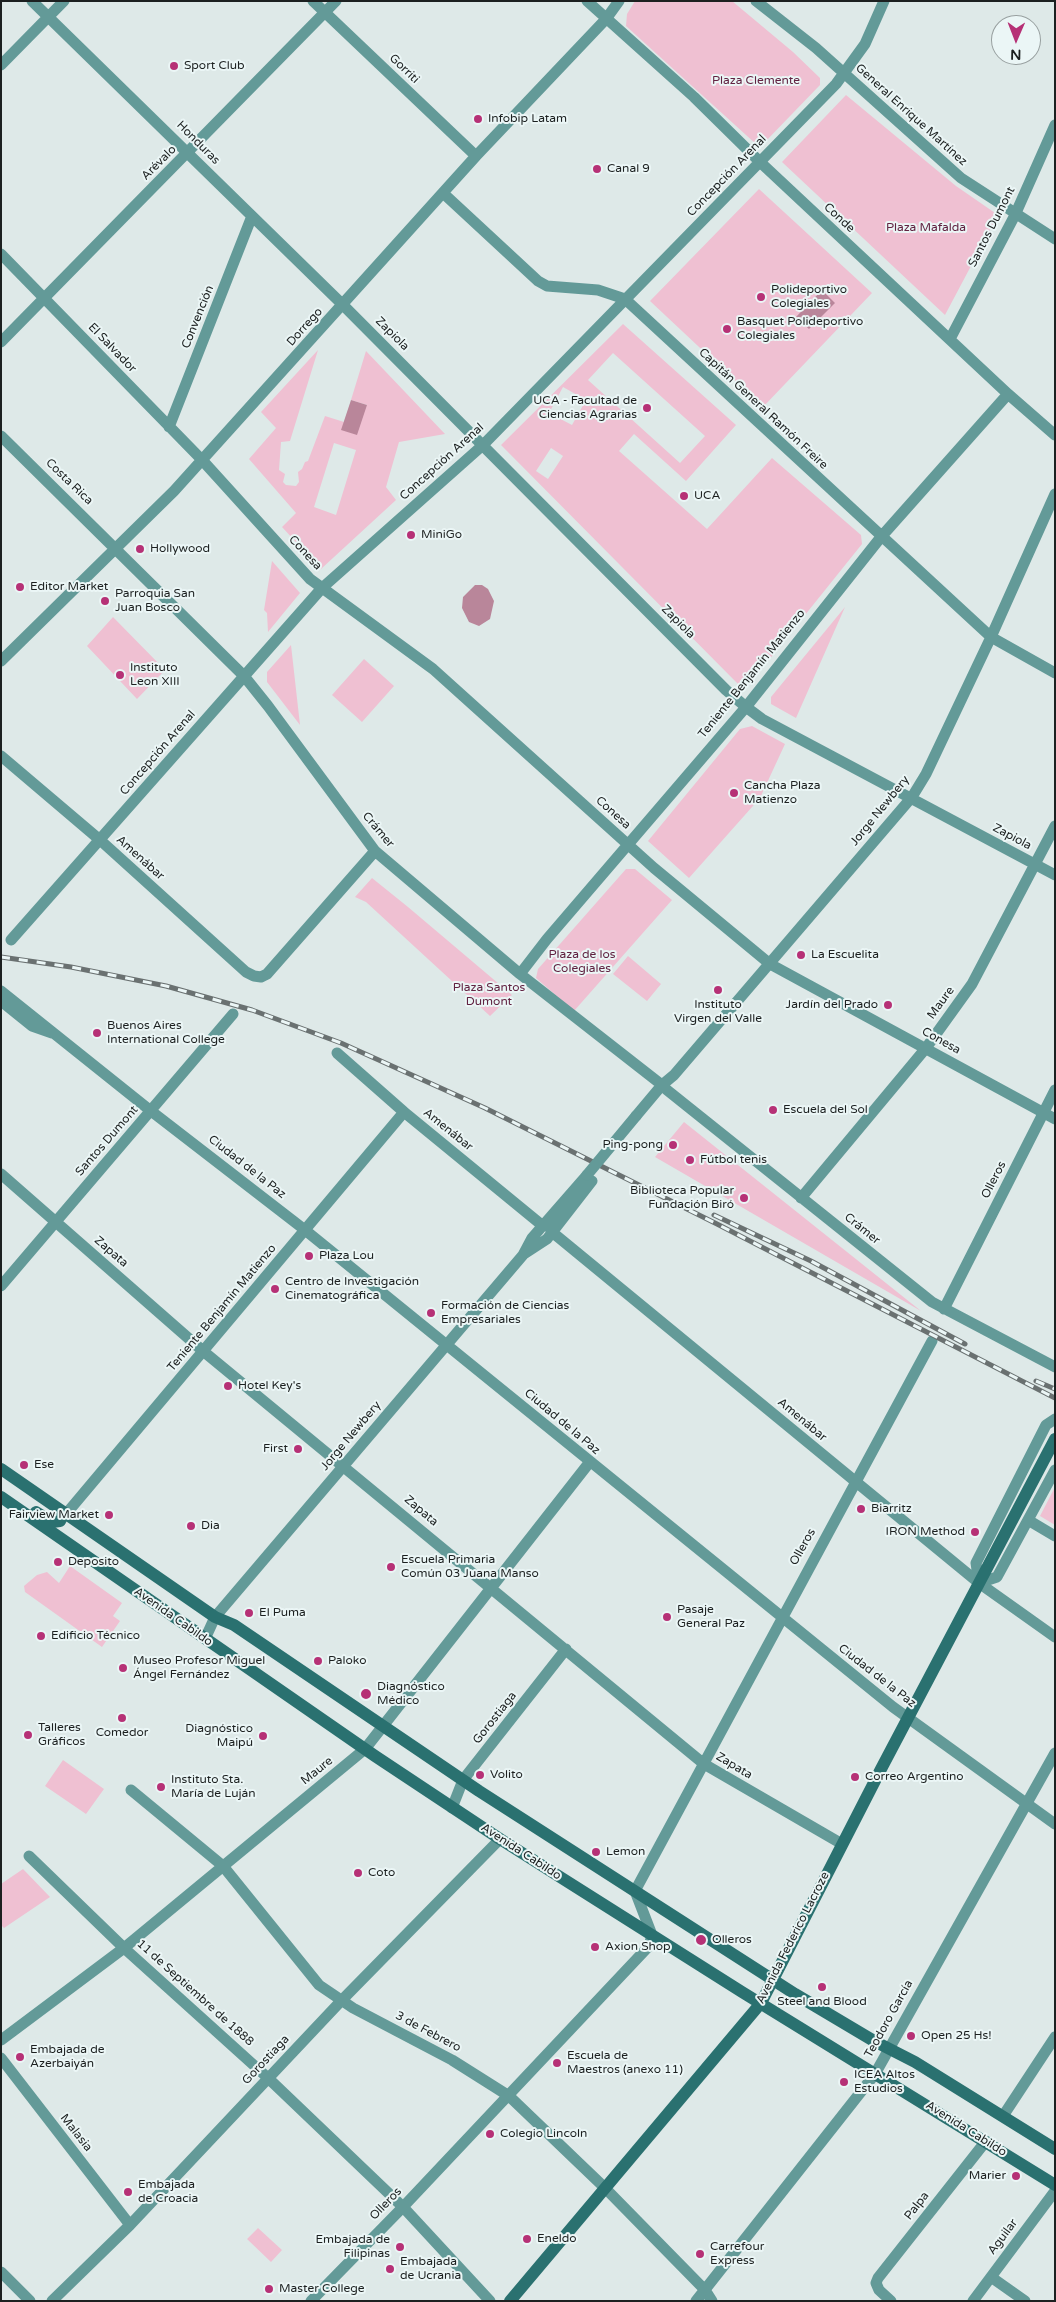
<!DOCTYPE html>
<meta charset="utf-8">
<style>
body{margin:0}
#map{position:relative;width:1056px;height:2302px;overflow:hidden;background:#dee9e8;font-family:"Varela Round",sans-serif}
canvas{display:block}
.frame{position:absolute;inset:0;border:2px solid #1c2020;pointer-events:none}
.north{position:absolute;left:991px;top:15px;width:50px;height:50px;box-sizing:border-box;background:#ebf6f6;border:1px solid #98a0a0;border-radius:50%;rotate:181deg;font-size:14px;font-weight:700;line-height:20px;text-align:center;color:#1c2020}
.north::after{content:'';display:block;margin:auto;width:18px;height:22px;background:#b63176;clip-path:polygon(50% 0,100% 100%,50% 72%,0 100%)}
</style>
<div id="map">
<canvas width="1056" height="2302"></canvas>
<div class="frame"></div>
<div class="north">N</div>
</div>
<script>
const ctx = document.querySelector('canvas').getContext('2d');
ctx.lineJoin = 'round';
function fill(path, color) { ctx.fillStyle = color; ctx.fill(path, 'evenodd'); }
const poly = rows => new Path2D(rows.map(r => 'M' + r).join(''));
function stroke(path, color, width, dash) { ctx.strokeStyle = color; ctx.lineWidth = width; ctx.lineCap = dash ? 'butt' : 'round'; ctx.setLineDash(dash || []); ctx.stroke(path); }
function label(font, color, halo, rows, align = 'center') {
  ctx.font = font + ' "Varela Round",sans-serif'; ctx.lineWidth = 4; ctx.setLineDash([]); ctx.textBaseline = 'middle'; ctx.strokeStyle = halo; ctx.fillStyle = color; for (const [text, x, y, turn = 0] of rows) {
    ctx.save(); ctx.translate(x, y); ctx.rotate((+turn || 0) * Math.PI / 180); ctx.textAlign = isNaN(turn) ? turn : align; if (halo) ctx.strokeText(text, 0, 0); ctx.fillText(text, 0, 0); ctx.restore();
  }
}
fill(poly([
 [635,1,732,1,793,52,820,78,820,85,765,142,757,145,626,26,627,14],
 [846,95,956,186,998,215,945,315,782,162],
 [759,189,872,293,763,407,650,301],
 [623,324,736,425,686,481,634,434,619,451,707,529,772,458,861,535,862,544,748,686,739,685,501,445],
 [613,353,705,436,680,463,588,380],
 [563,387,586,400,572,425,549,413],
 [551,448,563,456,548,479,536,471],
 [318,350,290,441,281,442,279,470,285,474,283,482,286,485,296,486,299,482,298,472,302,469,305,462,308,461,325,416,344,422,342,430,367,405,351,400,366,351,445,434,399,442,386,487,396,500,321,569,282,527,296,513,249,459,276,428,261,412],
 [334,443,356,450,336,515,314,507],
 [272,561,300,593,268,632,267,613,264,610],
 [845,607,796,718,771,704,771,697],
 [113,617,165,670,137,699,87,646],
 [291,645,300,725,267,682,267,672],
 [364,659,394,686,362,722,332,695],
 [752,726,785,744,760,798,689,878,648,841,740,729],
 [626,869,635,869,672,900,574,1011,536,978,538,969],
 [372,878,408,907,512,995,490,1016,366,902,355,897],
 [628,956,661,984,647,1001,613,974],
 [684,1122,832,1240,921,1311,655,1157],
 [1055,1487,1055,1525,1040,1516],
 [70,1566,122,1603,113,1616,120,1621,102,1647,25,1592,24,1586,37,1575,47,1572,59,1583],
 [63,1760,104,1789,86,1814,45,1786],
 [23,1869,50,1897,4,1928,1,1925,1,1884],
 [258,2228,282,2250,271,2262,247,2239]
]), '#efc0d2');
fill(poly([
 [822,290,835,303,809,329,796,317],
 [351,400,367,405,357,435,341,430],
 [475,585,482,585,488,589,494,601,490,619,479,626,469,622,462,608,463,597]
]), '#b9869a');
stroke(poly([
 [32,1,343,305,726,690,746,707,762,719,1055,875],
 [313,1,476,156],
 [587,1,694,97,760,162,1008,394,1055,435],
 [756,1,816,48,961,178,1055,239],
 [1,65,64,1],
 [443,193,538,281,547,286,598,290,625,299,991,637,1055,673],
 [1,254,203,461,310,579,433,669,654,868,770,964,1055,1119],
 [950,339,1015,215,1055,125],
 [1,342,336,1],
 [169,427,252,216],
 [1,436,244,676,268,706,375,851,520,974,662,1085],
 [1,661,174,491,476,156,606,19,619,1],
 [1,756,100,840,246,972,254,976,261,977,267,974,375,851],
 [11,940,322,588,483,445,836,84,865,44,884,1],
 [520,974,547,939,746,707,881,537,1008,394],
 [1,991,151,1111,305,1230,893,1707,1055,1824],
 [1,1001,32,1026,52,1033],
 [337,1053,404,1112,543,1226],
 [667,1090,932,1302,1055,1367],
 [636,1116,662,1085,674,1075,912,797,926,774,991,637,1055,494],
 [1,1174,203,1351,704,1764,842,1844],
 [801,1198,926,1048,972,984,1055,826],
 [555,1214,549,1227,552,1232,979,1583,1055,1637],
 [524,1254,547,1239,592,1181],
 [1,1286,233,1014],
 [944,1309,1055,1090],
 [61,1520,404,1112],
 [1028,1520,1055,1536],
 [979,1583,976,1563,1046,1425,1055,1419],
 [979,1583,997,1577,1055,1470],
 [205,1639,215,1617,523,1255,532,1238,587,1175],
 [131,1790,223,1866,319,1985,353,2008,452,2060,509,2096,605,2188,705,2290,712,2301],
 [452,1808,463,1780,566,1649],
 [29,1856,124,1948,268,2078,403,2207,490,2301],
 [1,2040,124,1948,365,1749,589,1463],
 [1,2058,130,2225],
 [1003,2116,1055,2037],
 [1,2272,30,2301],
 [991,2277,1025,2301],
 [52,2301,130,2225,341,2001,500,1839],
 [311,2301,403,2207,649,1946,652,1935,635,1891,932,1341],
 [696,2301,875,2074,1055,1753],
 [891,2301,879,2290,876,2283,878,2278,986,2141],
 [973,2301,1055,2191]
]), '#639a98', 11);
stroke(poly([
 [1,1469,215,1617,234,1625,479,1791,795,1994,874,2041,915,2062,1055,2149],
 [1,1497,375,1756,500,1839,742,1992,1055,2185],
 [36,1512,52,1522,60,1521],
 [510,2301,761,2003,881,1769,1055,1439]
]), '#2a7170', 12);
const rail = poly([
 [1,957,71,967,166,986,252,1010,341,1043,485,1108,717,1224,1055,1398],
 [714,1215,811,1261,965,1344],
 [1036,1381,1055,1389]
]);
stroke(rail, '#6a7171', 5);
stroke(rail, '#ebf6f6', 3, [9]);
stroke(poly([
 [587,1175,636,1116]
]), '#639a98', 11);
for (const [x, y, r, color] of [
 [174,66,5,"#b63176"],
 [478,119,5,"#b63176"],
 [597,169,5,"#b63176"],
 [761,297,5,"#b63176"],
 [727,329,5,"#b63176"],
 [647,408,5,"#b63176"],
 [684,496,5,"#b63176"],
 [411,535,5,"#b63176"],
 [140,549,5,"#b63176"],
 [20,587,5,"#b63176"],
 [105,601,5,"#b63176"],
 [120,675,5,"#b63176"],
 [734,793,5,"#b63176"],
 [801,955,5,"#b63176"],
 [718,990,5,"#b63176"],
 [888,1005,5,"#b63176"],
 [97,1033,5,"#b63176"],
 [773,1110,5,"#b63176"],
 [673,1145,5,"#b63176"],
 [690,1160,5,"#b63176"],
 [744,1198,5,"#b63176"],
 [309,1256,5,"#b63176"],
 [275,1289,5,"#b63176"],
 [431,1313,5,"#b63176"],
 [228,1386,5,"#b63176"],
 [298,1449,5,"#b63176"],
 [24,1465,5,"#b63176"],
 [861,1509,5,"#b63176"],
 [109,1515,5,"#b63176"],
 [191,1526,5,"#b63176"],
 [975,1532,5,"#b63176"],
 [58,1562,5,"#b63176"],
 [391,1567,5,"#b63176"],
 [249,1613,5,"#b63176"],
 [667,1617,5,"#b63176"],
 [41,1636,5,"#b63176"],
 [318,1661,5,"#b63176"],
 [123,1668,5,"#b63176"],
 [366,1694,6,"#b63176"],
 [122,1718,5,"#b63176"],
 [28,1735,5,"#b63176"],
 [263,1736,5,"#b63176"],
 [480,1775,5,"#b63176"],
 [855,1777,5,"#b63176"],
 [161,1787,5,"#b63176"],
 [596,1852,5,"#b63176"],
 [358,1873,5,"#b63176"],
 [701,1940,6,"#b63176"],
 [595,1947,5,"#b63176"],
 [822,1987,5,"#b63176"],
 [911,2036,5,"#b63176"],
 [20,2057,5,"#b63176"],
 [557,2063,5,"#b63176"],
 [844,2082,5,"#b63176"],
 [490,2134,5,"#b63176"],
 [1016,2176,5,"#b63176"],
 [128,2192,5,"#b63176"],
 [527,2239,5,"#b63176"],
 [400,2247,5,"#b63176"],
 [700,2254,5,"#b63176"],
 [390,2269,5,"#b63176"],
 [269,2289,5,"#b63176"]
]) { const dot = new Path2D(); dot.arc(x, y, r, 0, 2 * Math.PI); ctx.fillStyle = color; ctx.fill(dot); stroke(dot, '#ebf6f6', 2); }
label('12px', '#1c2020', '#ebf6f6', [
 ["Sport Club",184,66],
 ["Infobip Latam",488,119],
 ["Canal 9",607,169],
 ["Polideportivo",771,290],
 ["Colegiales",771,304],
 ["Basquet Polideportivo",737,322],
 ["Colegiales",737,336],
 ["UCA - Facultad de",637,401,"right"],
 ["Ciencias Agrarias",637,415,"right"],
 ["UCA",694,496],
 ["MiniGo",421,535],
 ["Hollywood",150,549],
 ["Editor Market",30,587],
 ["Parroquia San",115,594],
 ["Juan Bosco",115,608],
 ["Instituto",130,668],
 ["Leon XIII",130,682],
 ["Cancha Plaza",744,786],
 ["Matienzo",744,800],
 ["La Escuelita",811,955],
 ["Instituto",718,1005,"center"],
 ["Virgen del Valle",718,1019,"center"],
 ["Jardín del Prado",878,1005,"right"],
 ["Buenos Aires",107,1026],
 ["International College",107,1040],
 ["Escuela del Sol",783,1110],
 ["Ping-pong",663,1145,"right"],
 ["Fútbol tenis",700,1160],
 ["Biblioteca Popular",734,1191,"right"],
 ["Fundación Biró",734,1205,"right"],
 ["Plaza Lou",319,1256],
 ["Centro de Investigación",285,1282],
 ["Cinematográfica",285,1296],
 ["Formación de Ciencias",441,1306],
 ["Empresariales",441,1320],
 ["Hotel Key's",238,1386],
 ["First",288,1449,"right"],
 ["Ese",34,1465],
 ["Biarritz",871,1509],
 ["Fairview Market",99,1515,"right"],
 ["Dia",201,1526],
 ["IRON Method",965,1532,"right"],
 ["Escuela Primaria",401,1560],
 ["Común 03 Juana Manso",401,1574],
 ["Deposito",68,1562],
 ["Pasaje",677,1610],
 ["General Paz",677,1624],
 ["El Puma",259,1613],
 ["Edificio Técnico",51,1636],
 ["Museo Profesor Miguel",133,1661],
 ["Ángel Fernández",133,1675],
 ["Paloko",328,1661],
 ["Diagnóstico",377,1687],
 ["Médico",377,1701],
 ["Talleres",38,1728],
 ["Gráficos",38,1742],
 ["Diagnóstico",253,1729,"right"],
 ["Maipú",253,1743,"right"],
 ["Comedor",122,1733,"center"],
 ["Volito",490,1775],
 ["Correo Argentino",865,1777],
 ["Instituto Sta.",171,1780],
 ["María de Luján",171,1794],
 ["Lemon",606,1852],
 ["Coto",368,1873],
 ["Olleros",712,1940],
 ["Axion Shop",605,1947],
 ["Steel and Blood",822,2002,"center"],
 ["Open 25 Hs!",921,2036],
 ["Embajada de",30,2050],
 ["Azerbaiyán",30,2064],
 ["Escuela de",567,2056],
 ["Maestros (anexo 11)",567,2070],
 ["ICEA Altos",854,2075],
 ["Estudios",854,2089],
 ["Colegio Lincoln",500,2134],
 ["Marier",1006,2176,"right"],
 ["Embajada",138,2185],
 ["de Croacia",138,2199],
 ["Eneldo",537,2239],
 ["Embajada de",390,2240,"right"],
 ["Filipinas",390,2254,"right"],
 ["Carrefour",710,2247],
 ["Express",710,2261],
 ["Embajada",400,2262],
 ["de Ucrania",400,2276],
 ["Master College",279,2289]
], 'left');
label('12px', '#1c2020', '#ebf6f6', [
 ["Gorriti",404,69,44],
 ["General Enrique Martínez",911,115,42],
 ["Honduras",198,143,45],
 ["Arévalo",159,163,-45],
 ["Concepción Arenal",727,176,-46],
 ["Conde",839,218,43],
 ["Santos Dumont",992,227,-63],
 ["Convención",198,317,-68],
 ["Dorrego",305,327,-48],
 ["Zapiola",392,334,45],
 ["El Salvador",112,348,46],
 ["Capitán General Ramón Freire",763,409,43],
 ["Concepción Arenal",442,462,-42],
 ["Costa Rica",69,482,44],
 ["Conesa",305,553,47],
 ["Zapiola",678,622,45],
 ["Teniente Benjamín Matienzo",752,674,-51],
 ["Concepción Arenal",158,753,-49],
 ["Jorge Newbery",880,811,-51],
 ["Conesa",613,813,42],
 ["Crámer",378,830,50],
 ["Zapiola",1012,837,28],
 ["Amenábar",140,858,42],
 ["Maure",941,1003,-54],
 ["Conesa",941,1041,29],
 ["Amenábar",448,1130,39],
 ["Santos Dumont",107,1141,-49],
 ["Ciudad de la Paz",247,1167,38],
 ["Olleros",994,1180,-63],
 ["Crámer",862,1229,39],
 ["Zapata",111,1252,41],
 ["Teniente Benjamín Matienzo",222,1308,-50],
 ["Amenábar",802,1420,40],
 ["Ciudad de la Paz",562,1422,40],
 ["Jorge Newbery",351,1436,-50],
 ["Zapata",421,1511,40],
 ["Olleros",803,1547,-61],
 ["Avenida Cabildo",173,1617,35],
 ["Ciudad de la Paz",877,1676,38],
 ["Gorostiaga",495,1718,-52],
 ["Zapata",734,1766,31],
 ["Maure",317,1771,-39],
 ["Avenida Cabildo",521,1852,33],
 ["Avenida Federico Lacroze",793,1938,-63],
 ["11 de Septiembre de 1888",195,1993,42],
 ["Teodoro García",889,2019,-61],
 ["3 de Febrero",428,2032,28],
 ["Gorostiaga",266,2060,-47],
 ["Avenida Cabildo",966,2129,32],
 ["Malasia",76,2133,52],
 ["Olleros",386,2204,-46],
 ["Palpa",917,2206,-52],
 ["Aguilar",1003,2237,-53]
]);
label('12px', '#612241', '#ebf6f6', [
 ["Plaza Clemente",756,81],
 ["Plaza Mafalda",926,228],
 ["Plaza de los",582,955],
 ["Colegiales",582,969],
 ["Plaza Santos",489,988],
 ["Dumont",489,1002]
]);
</script>
